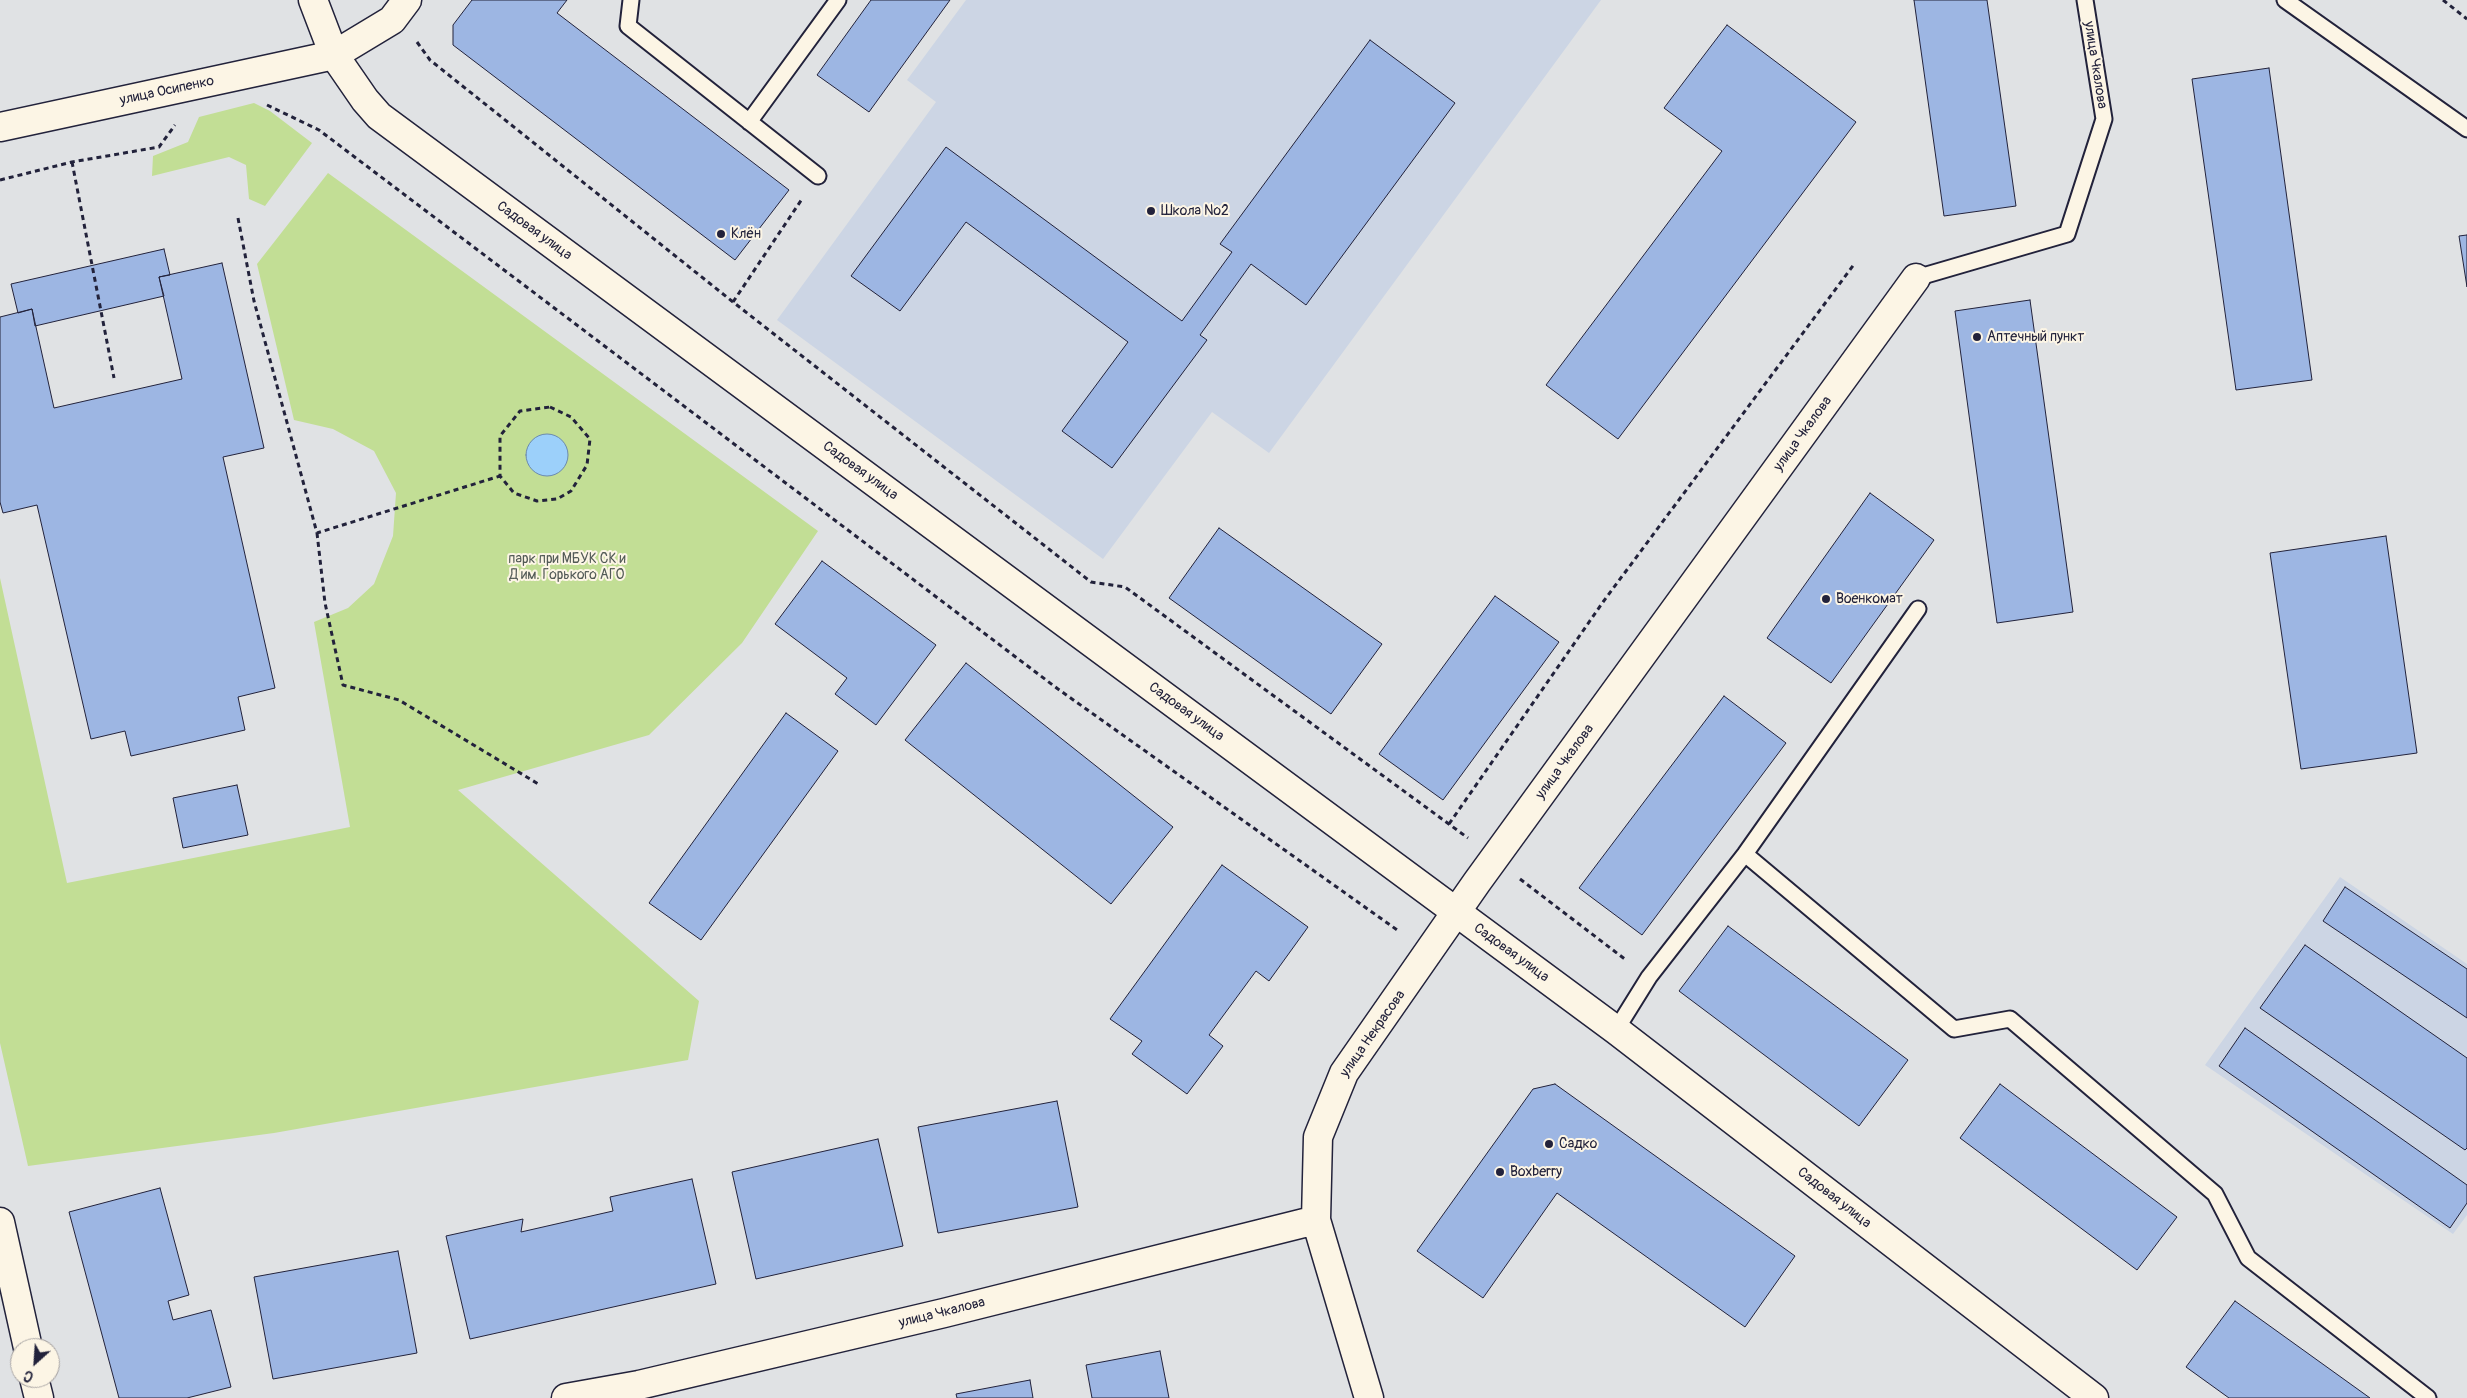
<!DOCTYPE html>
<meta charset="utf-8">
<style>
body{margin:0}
#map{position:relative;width:2467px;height:1398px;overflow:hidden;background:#e0e2e4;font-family:Pangolin,sans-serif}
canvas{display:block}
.north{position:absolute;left:10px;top:1338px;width:50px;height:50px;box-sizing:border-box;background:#fcf5e5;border:1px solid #a5a1a1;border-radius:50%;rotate:206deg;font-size:14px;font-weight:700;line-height:20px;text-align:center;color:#22223b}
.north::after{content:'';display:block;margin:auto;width:18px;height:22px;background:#22223b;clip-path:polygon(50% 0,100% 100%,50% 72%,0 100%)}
</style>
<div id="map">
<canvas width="2467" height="1398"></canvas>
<div class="north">С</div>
</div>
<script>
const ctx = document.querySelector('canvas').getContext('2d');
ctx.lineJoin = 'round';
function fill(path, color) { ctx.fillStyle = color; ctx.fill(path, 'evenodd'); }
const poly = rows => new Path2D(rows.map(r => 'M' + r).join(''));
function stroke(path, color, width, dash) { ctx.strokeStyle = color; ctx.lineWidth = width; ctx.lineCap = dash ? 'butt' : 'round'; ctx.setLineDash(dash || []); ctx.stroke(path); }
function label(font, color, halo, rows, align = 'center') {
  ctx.font = font + ' Pangolin,sans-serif'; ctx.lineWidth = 4; ctx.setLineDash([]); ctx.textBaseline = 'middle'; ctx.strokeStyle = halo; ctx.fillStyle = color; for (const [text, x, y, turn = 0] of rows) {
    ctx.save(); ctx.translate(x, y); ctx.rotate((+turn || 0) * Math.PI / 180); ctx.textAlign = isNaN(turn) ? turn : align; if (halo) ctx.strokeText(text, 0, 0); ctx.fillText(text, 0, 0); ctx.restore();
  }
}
fill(poly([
 [966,0,1601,0,1269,453,1212,412,1103,559,777,320,936,102,907,80],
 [2340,877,2467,964,2467,1215,2453,1234,2205,1065]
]), '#ccd5e4');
fill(poly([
 [254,103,270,111,312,143,265,206,249,199,246,165,229,157,152,176,153,156,188,142,199,117],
 [328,173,818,531,742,643,649,735,458,790,699,1001,688,1060,274,1133,28,1166,0,1043,0,578,67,883,350,827,314,622,348,608,374,584,393,536,396,493,374,451,333,429,294,420,257,264]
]), '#c2de95');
const water = poly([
 '526 455a21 21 0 1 1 42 0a21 21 0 1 1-42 0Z'
]);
fill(water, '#9cd0fa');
stroke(water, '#6b8aae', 1);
const building = poly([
 [472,0,567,0,557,13,789,190,735,260,453,45,453,25,472,0],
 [871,0,950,0,869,112,817,75,871,0],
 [1914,0,1987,0,2016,206,1944,216,1914,0],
 [1727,25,1856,122,1618,439,1546,385,1722,151,1664,108,1727,25],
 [1370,40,1455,103,1306,305,1251,264,1200,335,1207,340,1112,468,1062,431,1128,342,966,222,900,311,851,276,946,147,1182,321,1232,252,1220,244,1370,40],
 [2269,68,2312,380,2236,390,2192,79,2269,68],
 [2467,235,2467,287,2459,236,2467,235],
 [164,249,170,275,159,277,164,296,35,326,32,309,18,313,11,284,164,249],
 [222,263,264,448,223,457,275,688,238,697,245,730,131,756,125,731,91,739,37,505,3,513,0,502,0,317,32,309,54,408,182,379,159,277,222,263],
 [2030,300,2073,612,1997,623,1955,311,2030,300],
 [1870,493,1934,540,1831,683,1767,638,1870,493],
 [1219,528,1382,644,1331,714,1169,598,1219,528],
 [2386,536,2417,753,2301,769,2270,553,2386,536],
 [822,561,936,645,876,725,835,694,847,678,775,624,822,561],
 [1495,596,1559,642,1443,800,1379,754,1495,596],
 [966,663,1173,827,1111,904,905,740,966,663],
 [1724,696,1786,743,1642,935,1579,888,1724,696],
 [786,713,838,751,701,940,649,903,786,713],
 [237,785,248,835,183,848,173,798,237,785],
 [1222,865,1308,927,1269,981,1256,971,1209,1035,1223,1046,1187,1094,1132,1054,1142,1041,1110,1019,1222,865],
 [2345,887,2467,969,2467,1018,2323,921,2345,887],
 [1728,926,1908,1060,1859,1126,1679,991,1728,926],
 [2305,945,2467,1058,2467,1148,2465,1150,2260,1008,2305,945],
 [2245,1028,2467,1185,2467,1203,2450,1228,2219,1066,2245,1028],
 [1555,1084,1795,1256,1745,1327,1557,1193,1483,1298,1417,1251,1533,1089,1555,1084],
 [2000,1084,2177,1217,2137,1270,1960,1138,2000,1084],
 [1057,1101,1078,1207,938,1233,918,1127,1057,1101],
 [878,1139,903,1246,756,1279,732,1172,878,1139],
 [692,1179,716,1284,470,1339,446,1236,523,1219,521,1232,613,1211,610,1197,692,1179],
 [160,1188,189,1295,168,1301,173,1320,211,1310,231,1387,187,1398,119,1398,69,1212,160,1188],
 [398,1251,417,1353,273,1379,254,1277,398,1251],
 [2235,1301,2370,1398,2229,1398,2186,1367,2235,1301],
 [1160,1351,1169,1398,1092,1398,1086,1365,1160,1351],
 [1030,1380,1033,1398,957,1398,956,1394,1030,1380]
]);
fill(building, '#9db6e3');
stroke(building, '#22223b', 1);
const lane = poly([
 [631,0,628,26,818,176],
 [2285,0,2467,129],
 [749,122,838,0],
 [1916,278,2067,234,2104,119,2085,0],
 [1745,854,1954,1029,2010,1019,2215,1194,2248,1258,2428,1398],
 [1616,1030,1649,977,1745,854,1918,609]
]);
const street = poly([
 [0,127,334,55,392,20,407,0],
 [0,1222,28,1348],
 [34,1378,39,1398],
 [566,1398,639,1385,944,1313,1316,1220],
 [1369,1398,1316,1220,1318,1137,1344,1073,1477,882,1916,278]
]);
const secondary = poly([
 [313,0,334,55,365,100,379,116,1616,1030,2094,1398]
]);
stroke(lane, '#22223b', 19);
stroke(street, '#22223b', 31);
stroke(secondary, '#22223b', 31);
stroke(poly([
 [2443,0,2467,19],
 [417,42,430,60,733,302,1091,582,1125,587,1468,838],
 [267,105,319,130,1058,689,1400,932],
 [72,162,114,378],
 [0,180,72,162,159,147,175,125],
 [238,218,254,301,317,533,500,476],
 [733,302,802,199],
 [550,407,571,417,590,439,587,465,571,491,557,499,537,501,514,493,500,476,500,436,520,411,550,407],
 [317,533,325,603,343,685,399,700,540,785],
 [1449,824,1603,602,1855,263],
 [1520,879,1626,960]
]), '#22223b', 3, [5, 4]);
stroke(lane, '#fcf5e5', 15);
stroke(street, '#fcf5e5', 28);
stroke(secondary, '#fcf5e5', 28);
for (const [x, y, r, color] of [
 [1151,211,5,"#22223b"],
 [721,234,5,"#22223b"],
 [1977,337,5,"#22223b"],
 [1826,599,5,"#22223b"],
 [1549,1144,5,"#22223b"],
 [1500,1172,5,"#22223b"]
]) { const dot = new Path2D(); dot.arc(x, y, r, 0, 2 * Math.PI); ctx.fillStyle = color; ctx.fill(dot); stroke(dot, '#fcf5e5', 2); }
label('14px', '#22223b', '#fcf5e5', [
 ["улица Чкалова",2095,65,81],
 ["улица Осипенко",167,91,-12],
 ["Садовая улица",534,231,36],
 ["улица Чкалова",1803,434,-54],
 ["Садовая улица",860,471,36],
 ["Садовая улица",1186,712,36],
 ["улица Чкалова",1565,762,-54],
 ["Садовая улица",1511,953,36],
 ["улица Некрасова",1373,1034,-55],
 ["Садовая улица",1834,1198,38],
 ["улица Чкалова",942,1313,-14]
]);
label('14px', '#22223b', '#fcf5e5', [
 ["Школа №2",1161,211],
 ["Клён",731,234],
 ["Аптечный пункт",1987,337],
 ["Военкомат",1836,599],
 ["Садко",1559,1144],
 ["Boxberry",1510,1172]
], 'left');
label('14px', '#525a56', '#fcf5e5', [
 ["парк при МБУК СК и",567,559],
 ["Д им. Горького АГО",567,575]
]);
</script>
